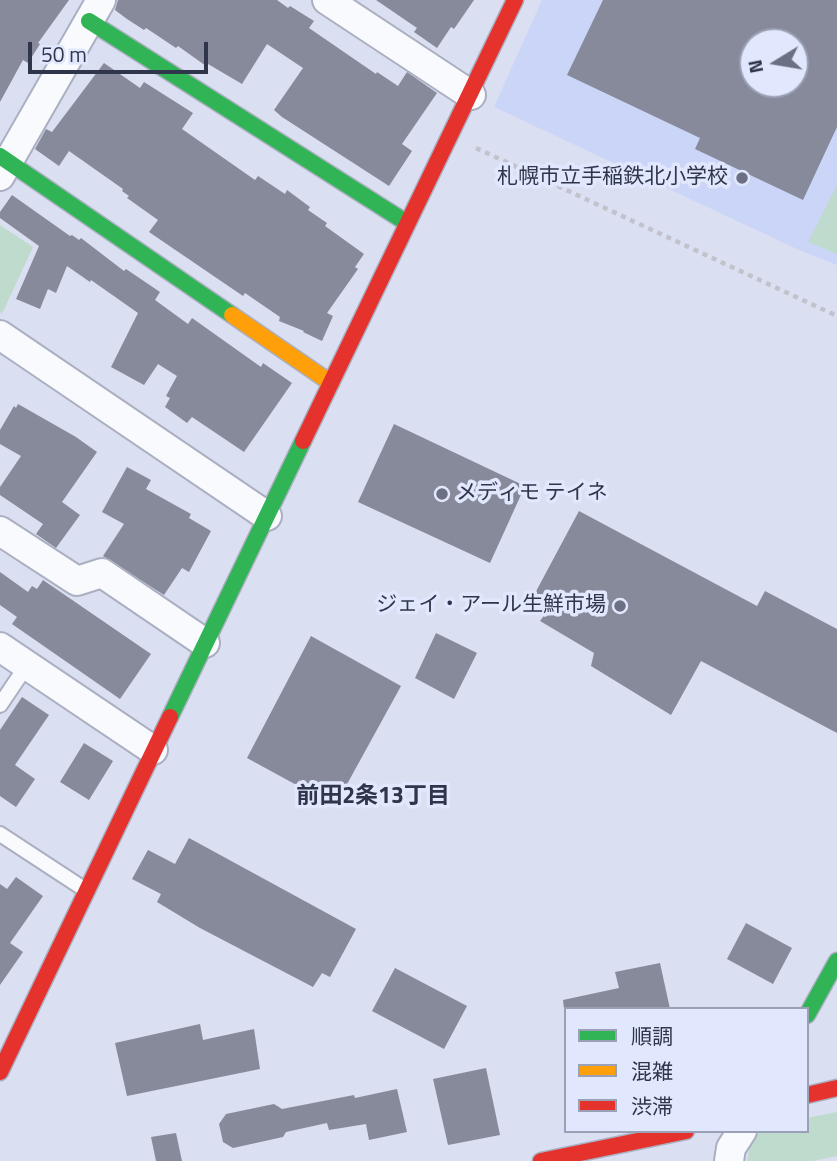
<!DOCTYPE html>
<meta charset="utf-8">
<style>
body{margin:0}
#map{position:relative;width:837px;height:1161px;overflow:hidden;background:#dadff1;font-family:"Titillium Web","Noto Sans JP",sans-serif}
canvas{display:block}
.legend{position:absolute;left:564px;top:1007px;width:245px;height:126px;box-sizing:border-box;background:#e1e8fe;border:2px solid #9aa0b6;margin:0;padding:9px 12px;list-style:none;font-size:21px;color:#2f354a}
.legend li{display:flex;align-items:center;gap:14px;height:35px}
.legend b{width:35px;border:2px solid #9aa0b6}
.north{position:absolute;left:739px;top:28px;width:70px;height:70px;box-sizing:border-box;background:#e1e8fe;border:2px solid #9aa0b6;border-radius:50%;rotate:259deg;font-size:19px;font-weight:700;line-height:28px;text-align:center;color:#2f354a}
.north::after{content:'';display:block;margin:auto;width:24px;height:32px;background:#6b7084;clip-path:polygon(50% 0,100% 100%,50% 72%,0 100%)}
.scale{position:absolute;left:28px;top:42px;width:180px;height:32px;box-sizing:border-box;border:4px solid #2f354a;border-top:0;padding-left:9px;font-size:21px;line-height:24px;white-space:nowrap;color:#2f354a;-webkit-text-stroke:5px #e1e8fe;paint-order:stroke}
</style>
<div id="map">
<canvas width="837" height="1161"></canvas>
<ul class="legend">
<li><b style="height:9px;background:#30b455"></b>順調</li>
<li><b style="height:9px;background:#ff9f0a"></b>混雑</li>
<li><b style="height:9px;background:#e5322d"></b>渋滞</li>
</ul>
<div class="north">N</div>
<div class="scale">50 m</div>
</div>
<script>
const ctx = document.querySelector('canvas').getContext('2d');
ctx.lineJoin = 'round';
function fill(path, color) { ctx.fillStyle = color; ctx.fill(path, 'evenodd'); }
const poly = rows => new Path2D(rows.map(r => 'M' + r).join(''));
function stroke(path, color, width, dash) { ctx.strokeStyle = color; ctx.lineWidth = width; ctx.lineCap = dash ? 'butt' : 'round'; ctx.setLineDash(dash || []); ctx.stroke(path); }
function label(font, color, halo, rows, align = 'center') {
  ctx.font = font + ' "Titillium Web","Noto Sans JP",sans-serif'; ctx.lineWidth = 7; ctx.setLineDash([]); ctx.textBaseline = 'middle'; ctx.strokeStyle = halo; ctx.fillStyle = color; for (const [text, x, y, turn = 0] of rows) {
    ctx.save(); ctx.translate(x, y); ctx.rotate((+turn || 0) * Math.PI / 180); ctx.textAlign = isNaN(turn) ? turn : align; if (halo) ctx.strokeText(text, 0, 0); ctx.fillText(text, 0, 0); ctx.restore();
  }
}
fill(poly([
 [542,0,837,0,837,265,799,250,494,107],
 [753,42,795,42,795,84,753,84]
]), '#cbd5f8');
fill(poly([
 [837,185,837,254,808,242],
 [0,225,33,247,2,314,0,312],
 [837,1112,837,1156,813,1161,747,1161,752,1137,762,1131,807,1131,807,1118]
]), '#bedbce');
fill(poly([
 [0,0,69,0,38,43,40,44,28,63,23,60,0,102],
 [118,0,277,0,288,8,290,6,314,21,309,28,376,74,377,72,398,86,407,72,437,93,402,144,412,151,389,186,282,117,274,110,303,68,267,44,242,84,208,64,206,66,178,46,176,48,146,28,144,30,127,19,115,10],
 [376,0,474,0,454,29,451,27,437,48,414,32,417,28],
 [603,0,837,0,837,127,803,200,695,149,700,138,567,75],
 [753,42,795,42,795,84,753,84],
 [104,63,140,88,144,82,193,113,182,129,255,180,258,176,285,194,287,190,310,207,308,210,327,223,325,226,364,254,355,267,358,269,327,313,333,316,322,341,303,332,304,331,279,321,280,317,245,293,243,296,149,232,158,220,127,198,129,196,122,191,123,189,69,151,59,166,35,149,46,129,52,132],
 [12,195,70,236,72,235,79,240,81,238,124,271,126,269,160,292,155,300,188,324,192,318,261,367,263,363,292,383,244,452,192,417,187,423,165,407,170,398,166,396,177,376,158,364,144,385,111,367,138,313,91,280,90,282,67,266,56,293,48,289,40,309,16,299,39,246,0,218,0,212],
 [18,404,76,437,97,452,62,502,80,515,56,548,36,534,43,524,0,495,0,487,21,456,0,444,0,430,14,406,16,408],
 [394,424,525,486,490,563,358,502],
 [127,467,151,480,146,489,191,514,189,518,211,531,189,572,182,568,164,595,103,556,124,524,102,512],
 [579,511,757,606,765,591,837,629,837,733,701,661,671,715,591,666,594,653,540,621,551,606,533,597],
 [0,572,28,592,32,586,37,589,43,580,151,654,120,699,12,624,17,617,0,605],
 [436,633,477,653,454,699,415,678],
 [311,636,401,686,335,806,247,758],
 [22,697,49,715,15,765,35,779,16,807,0,796,0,730],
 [84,743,113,761,89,800,60,782],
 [189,838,356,929,330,977,322,973,313,987,200,928,157,902,161,894,132,879,148,850,175,864],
 [16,877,43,896,10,943,23,952,0,985,0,884,7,889],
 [746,923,792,948,773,984,727,959],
 [660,963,670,1009,564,1009,563,1000,619,988,615,972],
 [395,968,467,1006,444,1049,372,1011],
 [200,1024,203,1040,254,1029,260,1069,127,1096,115,1043],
 [486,1068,500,1135,448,1145,433,1079],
 [397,1089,407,1132,369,1140,366,1124,329,1130,327,1123,286,1132,283,1137,233,1148,223,1142,219,1124,226,1114,274,1104,282,1109,354,1095,355,1098],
 [176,1133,182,1161,156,1161,151,1137]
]), '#868a9a');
const lane = poly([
 [0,705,27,665],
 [0,834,84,889]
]);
const street = poly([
 [327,0,471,95],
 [0,176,101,0],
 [0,335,267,516],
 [0,531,77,581,102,573,205,643],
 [0,647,153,750],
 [729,1161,731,1148,742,1131]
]);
const fast = poly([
 [89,21,407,223],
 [0,156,232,315],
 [170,717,303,441],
 [807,1015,837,961]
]);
const slow = poly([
 [232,315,331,383]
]);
const jam = poly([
 [303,441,515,0],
 [0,1072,170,717],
 [807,1095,837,1088],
 [541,1161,686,1131]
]);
stroke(lane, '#aaafc1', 18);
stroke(street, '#aaafc1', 32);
stroke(fast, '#aaafc1', 19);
stroke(slow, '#aaafc1', 19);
stroke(jam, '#aaafc1', 19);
stroke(poly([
 [476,148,837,316]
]), '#c1c2cc', 4.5, [5, 5]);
stroke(lane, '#f9fafd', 14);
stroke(street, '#f9fafd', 28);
stroke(fast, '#30b455', 16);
stroke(slow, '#ff9f0a', 16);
stroke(jam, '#e5322d', 16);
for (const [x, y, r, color] of [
 [742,178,7,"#6b7084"],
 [442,494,7,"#6b7084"],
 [620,606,7,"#6b7084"]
]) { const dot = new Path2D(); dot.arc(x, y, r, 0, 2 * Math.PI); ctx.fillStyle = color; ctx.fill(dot); stroke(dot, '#e1e8fe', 2.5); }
label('21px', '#2f354a', '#e1e8fe', [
 ["札幌市立手稲鉄北小学校",728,178],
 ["メディモ テイネ",456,494,"left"],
 ["ジェイ・アール生鮮市場",606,606]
], 'right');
label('bold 23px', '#2f354a', '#e1e8fe', [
 ["前田2条13丁目",373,797]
]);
</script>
